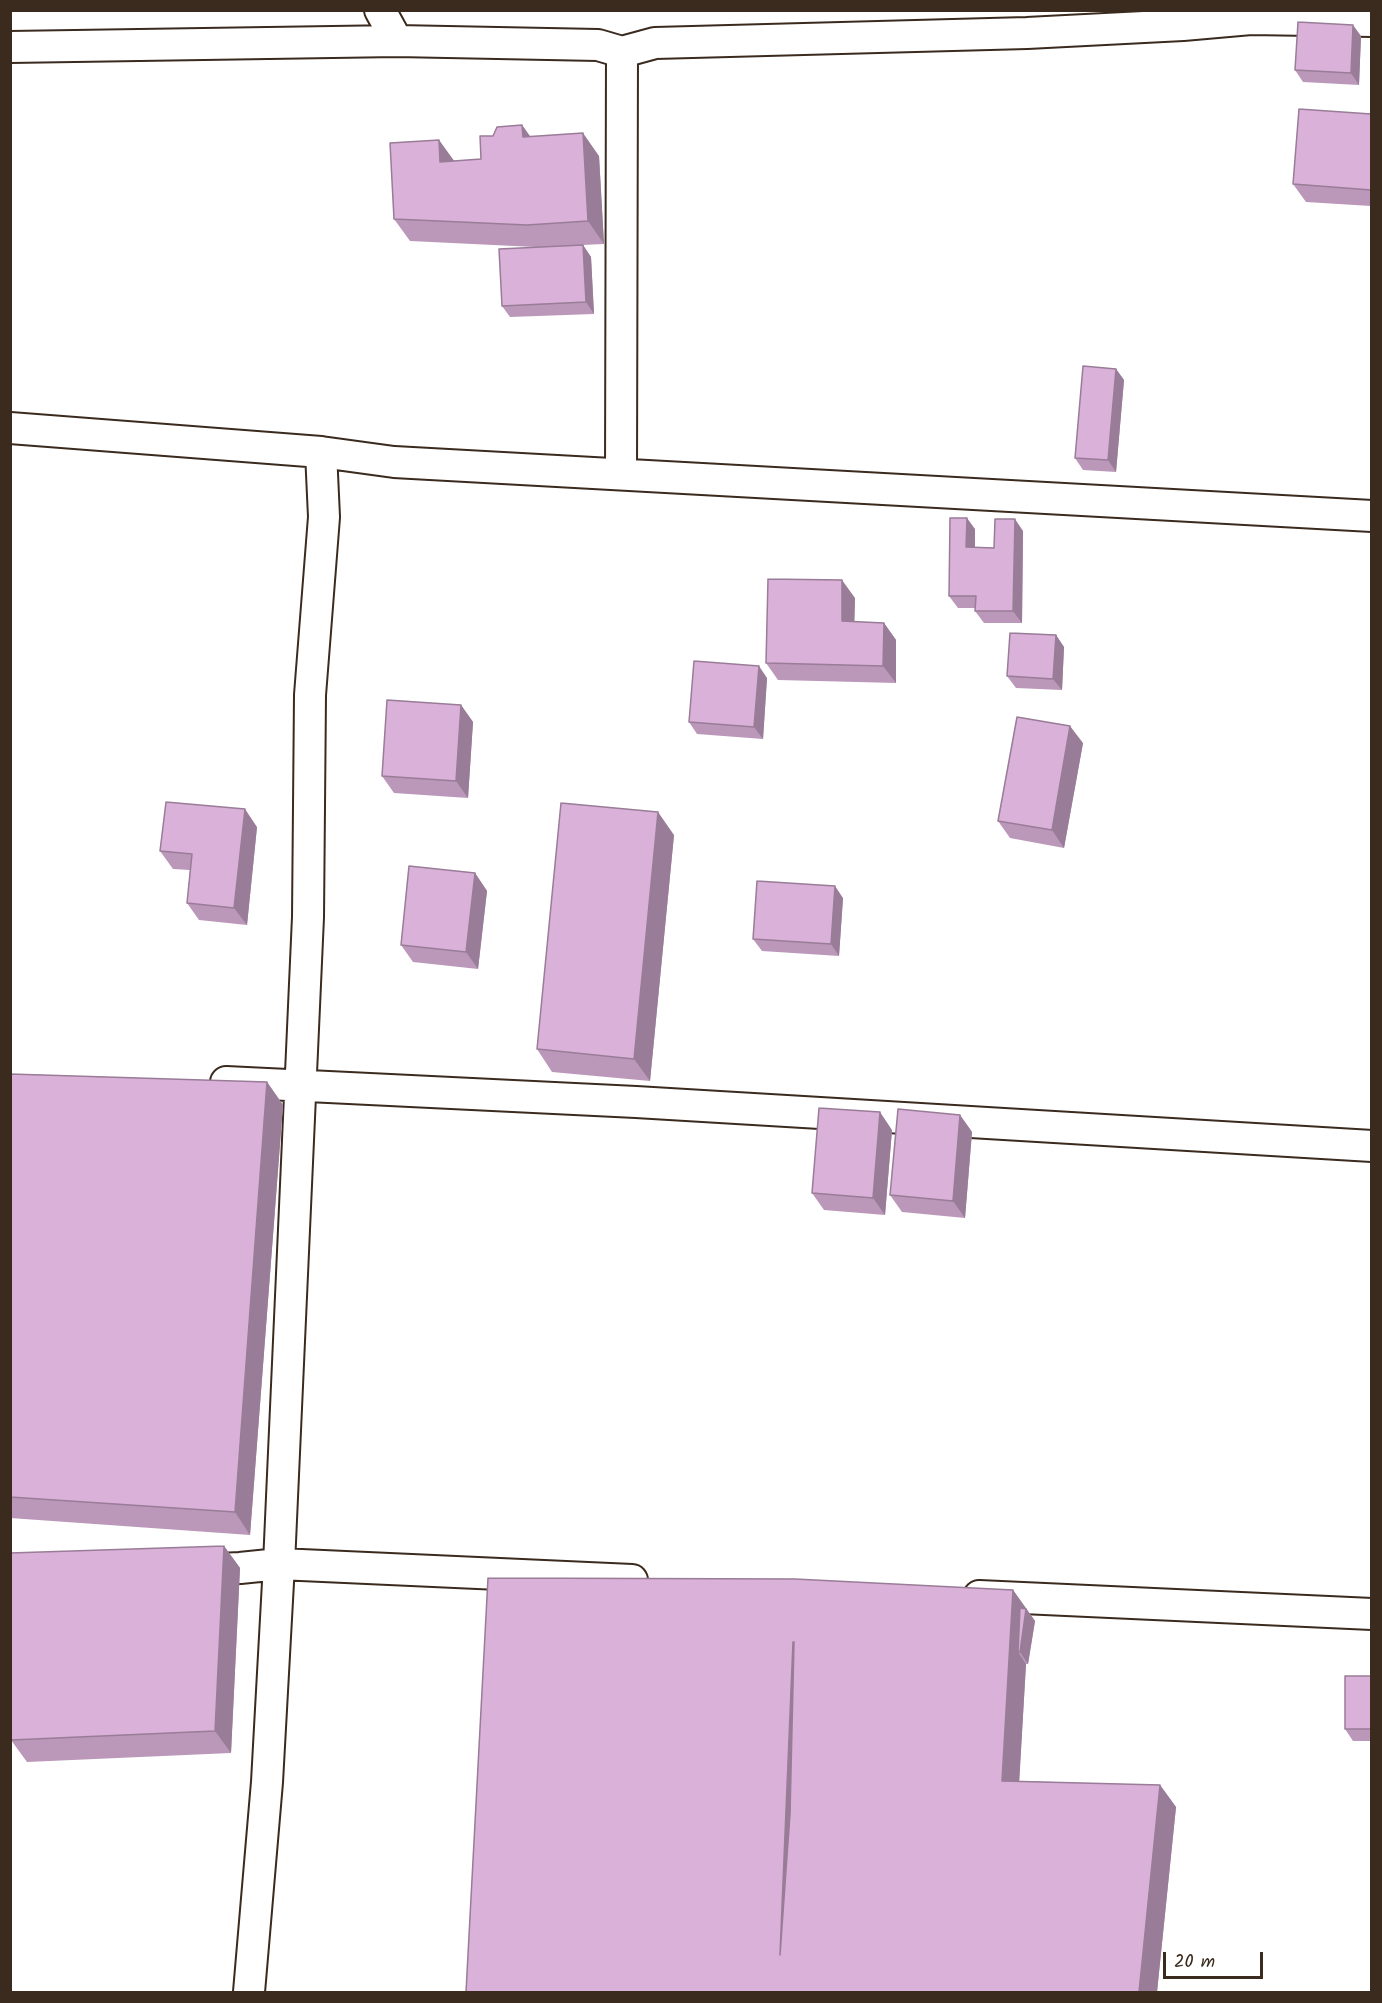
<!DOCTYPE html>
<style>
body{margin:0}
#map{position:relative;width:1382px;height:2003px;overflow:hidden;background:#fff;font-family:Kalam,sans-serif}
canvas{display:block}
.frame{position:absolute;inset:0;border:12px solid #3b2a1e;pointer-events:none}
.scale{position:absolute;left:1163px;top:1952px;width:100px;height:27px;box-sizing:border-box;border:3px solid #3b2a1e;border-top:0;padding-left:8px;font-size:18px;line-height:21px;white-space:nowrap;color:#3b2a1e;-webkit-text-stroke:4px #fff;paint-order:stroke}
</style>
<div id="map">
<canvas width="1382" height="2003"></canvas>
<div class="frame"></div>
<div class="scale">20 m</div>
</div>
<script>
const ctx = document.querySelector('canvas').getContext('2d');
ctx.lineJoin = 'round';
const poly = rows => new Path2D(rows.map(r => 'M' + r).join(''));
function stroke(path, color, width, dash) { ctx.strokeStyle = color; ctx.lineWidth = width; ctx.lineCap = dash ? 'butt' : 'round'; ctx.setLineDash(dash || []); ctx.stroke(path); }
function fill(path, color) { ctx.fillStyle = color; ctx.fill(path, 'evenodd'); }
const street = poly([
 [380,10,397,41],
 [10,47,397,41,598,45,622,52],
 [10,428,321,452],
 [621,474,622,52,655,43,1027,33,1183,25,1251,19,1372,21],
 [226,1082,636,1102,1372,1146],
 [199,1570,240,1568,279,1564,308,917,310,695,324,517,321,452,394,462,1372,516],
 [979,1596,1372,1614],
 [249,1992,267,1782,279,1564,632,1580]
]);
stroke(street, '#3b2a1e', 34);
stroke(street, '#fff', 30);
fill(poly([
 [1361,36,1359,85,1303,82,1295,70],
 [1371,114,1371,206,1306,202,1293,184],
 [522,125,530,136,599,156,604,244,582,245,583,245,591,257,594,314,510,317,502,306,535,247,410,241,394,219,439,140,453,161,481,159,493,136],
 [1116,369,1124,380,1116,472,1083,470,1075,458],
 [975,529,975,547,994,548,1023,531,1022,623,984,623,975,611,975,608,958,608,949,596],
 [855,598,854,622,884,623,896,640,896,683,778,680,766,663],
 [1056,635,1064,647,1062,690,1016,688,1007,676],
 [767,678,763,739,697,734,689,722],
 [461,705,473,722,468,798,394,793,382,776],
 [1083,743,1064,848,1010,838,998,821],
 [257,827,247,925,199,920,187,903,190,870,173,869,160,851],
 [674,835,650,1081,552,1072,537,1049],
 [475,873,487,891,478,969,413,962,401,945],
 [843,898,839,956,762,951,753,939],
 [10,1074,267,1082,283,1105,250,1535,10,1518],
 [960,1115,972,1132,965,1218,902,1212,890,1195],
 [892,1130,885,1215,824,1210,812,1193],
 [224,1546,240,1568,231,1753,27,1762,11,1740],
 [488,1578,1013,1590,1035,1621,1028,1664,1026,1664,1019,1781,1160,1785,1176,1807,1157,1992,466,1992],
 [1371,1676,1371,1741,1353,1741,1345,1729]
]), '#bb98ba');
fill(poly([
 [1353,25,1361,36,1359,85,1351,73],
 [522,125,538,148,523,137],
 [583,133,599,156,604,244,588,221],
 [439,140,455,162,440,162],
 [583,245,591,257,594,314,586,302],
 [1116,369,1124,380,1116,472,1108,460],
 [967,518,975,529,975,559,966,547],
 [1015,519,1023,531,1022,623,1013,611],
 [842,580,855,598,854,639,842,621],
 [884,623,896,640,896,683,883,666],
 [1056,635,1064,647,1062,690,1053,679],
 [759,666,767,678,763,739,754,727],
 [461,705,473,722,468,798,456,781],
 [1070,726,1083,743,1064,848,1052,830],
 [245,809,257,827,247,925,234,908],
 [658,812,674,835,650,1081,634,1059],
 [475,873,487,891,478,969,466,952],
 [835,886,843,898,839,956,831,944],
 [267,1082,283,1105,250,1535,235,1512],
 [880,1112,892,1130,885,1215,873,1198],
 [960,1115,972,1132,965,1218,953,1201],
 [224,1546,240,1568,231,1753,215,1731],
 [1013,1590,1035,1621,1028,1664,1020,1652,1018,1652,1026,1664,1018,1803,1002,1781],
 [793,1642,809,1664,780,1955],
 [1160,1785,1176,1807,1157,1992,1139,1992]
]), '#997c97');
const building = poly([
 [1298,22,1353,25,1351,73,1295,70,1298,22],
 [1299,109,1371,114,1371,190,1293,184,1299,109],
 [522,125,523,137,583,133,588,221,527,225,394,219,390,143,439,140,440,162,481,159,480,136,493,136,497,127,522,125],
 [583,245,586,302,502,306,499,249,583,245],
 [1083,366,1116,369,1108,460,1075,458,1083,366],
 [950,518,967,518,966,547,994,548,995,519,1015,519,1013,611,975,611,976,596,949,596,950,518],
 [768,579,842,580,842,621,884,623,883,666,766,663,768,579],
 [1010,633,1056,635,1053,679,1007,676,1010,633],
 [694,661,759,666,754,727,689,722,694,661],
 [387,700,461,705,456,781,382,776,387,700],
 [1017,717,1070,726,1052,830,998,821,1017,717],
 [166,802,245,809,234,908,187,903,192,854,160,851,166,802],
 [561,803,658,812,634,1059,537,1049,561,803],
 [409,866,475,873,466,952,401,945,409,866],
 [757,881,835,886,831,944,753,939,757,881],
 [10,1074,267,1082,235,1512,10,1497,10,1074],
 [819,1108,880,1112,873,1198,812,1193,819,1108],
 [898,1109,960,1115,953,1201,890,1195,898,1109],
 [224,1546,215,1731,11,1740,10,1553,224,1546],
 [488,1578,795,1579,1013,1590,1002,1781,1160,1785,1139,1992,466,1992,488,1578],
 [793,1642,794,1642,790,1814,780,1955,793,1642],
 [1020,1608,1026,1609,1020,1652,1018,1652,1020,1608],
 [1345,1676,1371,1676,1371,1729,1345,1729,1345,1676]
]);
fill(building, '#dab1d8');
stroke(building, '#997c97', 1.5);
</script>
